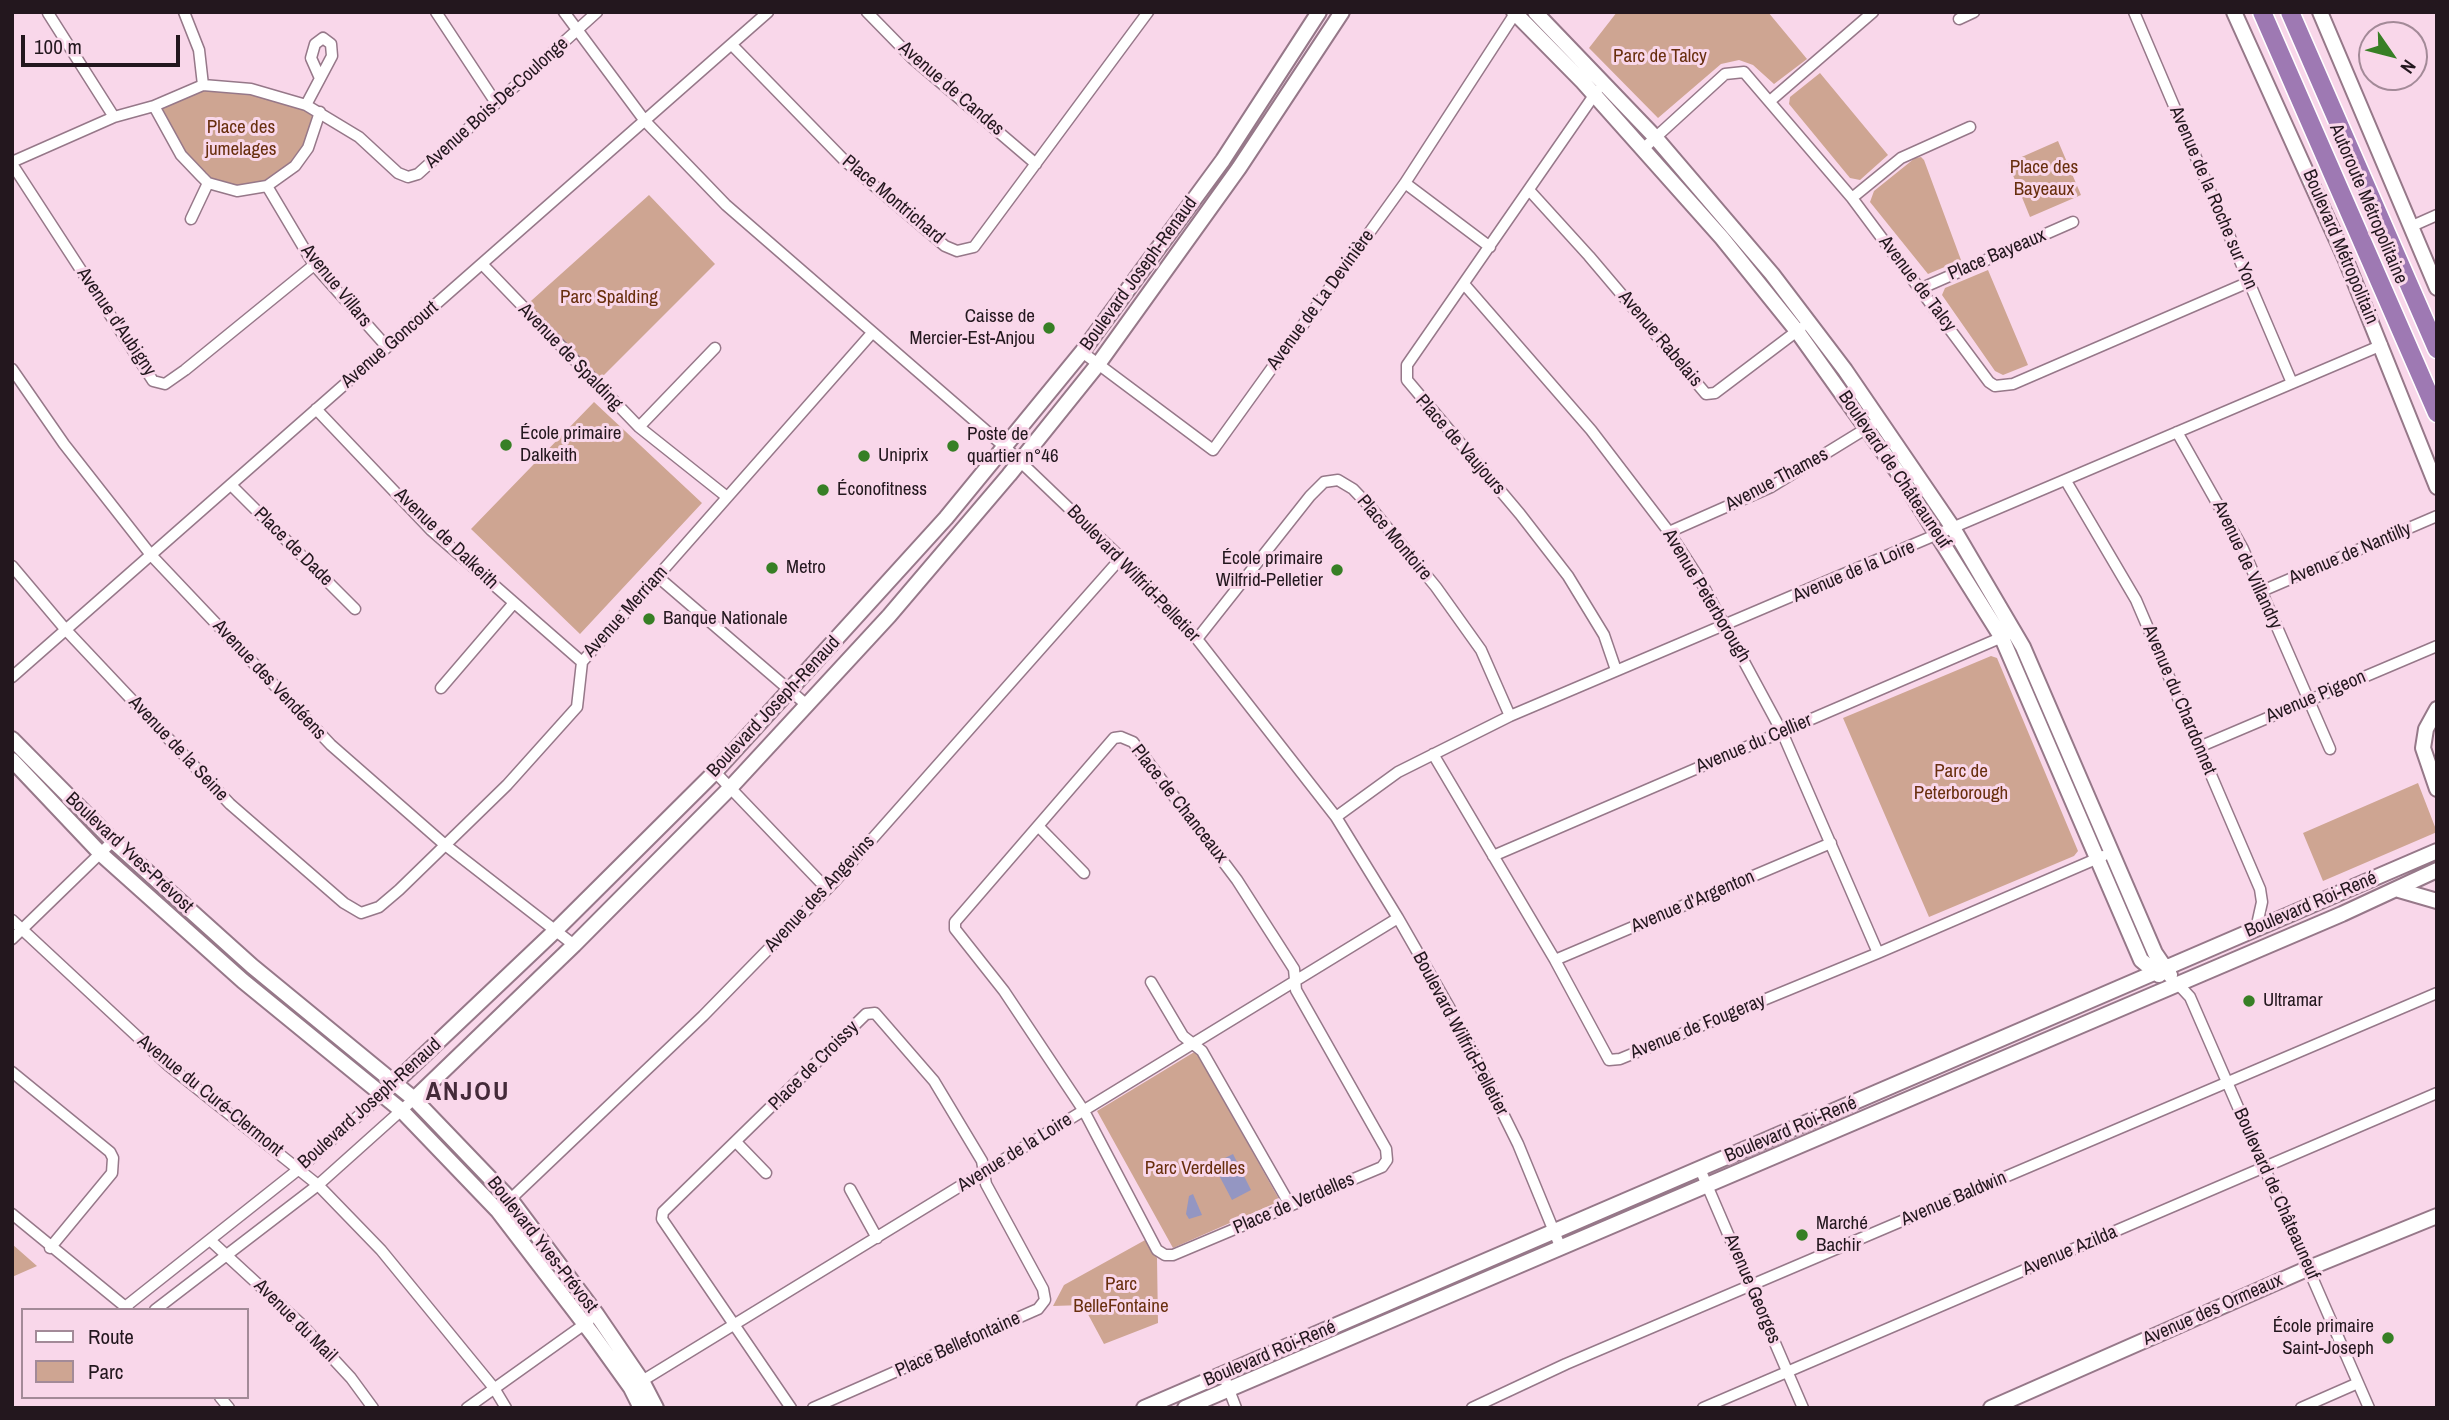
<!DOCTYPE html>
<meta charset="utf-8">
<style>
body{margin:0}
#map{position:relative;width:2449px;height:1420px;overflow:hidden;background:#f9d7ea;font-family:"Archivo Narrow",sans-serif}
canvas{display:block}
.frame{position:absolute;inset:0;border:14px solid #23171e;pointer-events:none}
.legend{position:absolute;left:21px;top:1308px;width:228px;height:91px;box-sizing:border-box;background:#f9d7ea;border:2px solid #a38a98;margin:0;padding:9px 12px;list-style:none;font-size:21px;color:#23171e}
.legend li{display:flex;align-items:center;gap:14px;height:35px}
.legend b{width:35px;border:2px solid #a38a98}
.north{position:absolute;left:2358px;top:21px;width:70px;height:70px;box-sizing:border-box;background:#f9d7ea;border:2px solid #a38a98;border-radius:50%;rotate:125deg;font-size:19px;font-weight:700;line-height:28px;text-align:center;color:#23171e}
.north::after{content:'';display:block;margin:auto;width:24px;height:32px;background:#377f25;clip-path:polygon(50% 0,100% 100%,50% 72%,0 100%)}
.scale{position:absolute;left:21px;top:35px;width:159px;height:32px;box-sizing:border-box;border:4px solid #23171e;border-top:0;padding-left:9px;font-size:21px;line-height:24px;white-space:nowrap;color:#23171e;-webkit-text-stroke:5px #f9d7ea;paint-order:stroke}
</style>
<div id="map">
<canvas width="2449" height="1420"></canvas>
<div class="frame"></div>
<ul class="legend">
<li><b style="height:9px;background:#fff"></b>Route</li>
<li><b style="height:19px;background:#cea592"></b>Parc</li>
</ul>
<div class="north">N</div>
<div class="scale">100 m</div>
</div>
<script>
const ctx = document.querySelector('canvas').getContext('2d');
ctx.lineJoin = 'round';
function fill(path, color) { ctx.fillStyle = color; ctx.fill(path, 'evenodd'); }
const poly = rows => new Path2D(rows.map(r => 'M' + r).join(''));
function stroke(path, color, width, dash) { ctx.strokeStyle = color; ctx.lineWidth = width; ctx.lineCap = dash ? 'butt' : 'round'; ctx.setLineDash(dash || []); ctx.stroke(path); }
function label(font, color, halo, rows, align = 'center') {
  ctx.font = font + ' "Archivo Narrow",sans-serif'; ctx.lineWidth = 6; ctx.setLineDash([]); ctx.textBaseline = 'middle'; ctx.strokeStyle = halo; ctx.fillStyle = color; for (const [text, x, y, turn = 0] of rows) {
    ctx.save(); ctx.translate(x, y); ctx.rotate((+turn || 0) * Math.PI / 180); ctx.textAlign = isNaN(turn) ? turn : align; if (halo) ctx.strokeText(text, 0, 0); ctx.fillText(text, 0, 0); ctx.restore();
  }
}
fill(poly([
 [1617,12,1768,12,1807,59,1774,84,1753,65,1739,60,1721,64,1658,118,1589,48],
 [1820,73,1888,155,1860,180,1850,178,1789,104,1790,97],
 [203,85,251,89,320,112,308,148,276,181,237,191,208,183,181,155,154,106],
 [2058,141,2081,195,2030,217,2008,163],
 [1915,158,1921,157,1924,160,1961,260,1928,274,1870,202,1874,191],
 [649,195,715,264,595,384,522,309],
 [1988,270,2028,365,2003,375,1995,371,1942,295,1945,288],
 [594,402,702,503,580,634,471,529],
 [1991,656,1997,658,2078,851,2074,856,1929,917,1843,718],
 [2418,783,2437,832,2323,881,2303,833],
 [1196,1051,1280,1201,1173,1248,1097,1111],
 [1147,1239,1157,1258,1158,1323,1104,1344,1083,1305,1053,1306,1064,1285],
 [12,1244,37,1266,12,1277]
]), '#cea592');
fill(poly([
 [1233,1154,1251,1190,1232,1200,1213,1164],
 [1193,1194,1202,1215,1189,1219,1186,1214,1189,1196]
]), '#9496c2');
const street = poly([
 [184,12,199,50,203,85],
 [436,12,496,103],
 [564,12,645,121,726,205,1006,448,1121,558,1197,639,1336,817,1398,918,1457,1021,1518,1144,1560,1246],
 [867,12,912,58,1036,164],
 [2134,12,2292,383],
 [48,13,114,117],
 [1959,19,1974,12],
 [732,45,845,161,945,246,957,251,974,247,1148,12],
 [1597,91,1407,365,1407,380,1520,514,1568,576,1604,635,1616,670],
 [1770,101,1873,12],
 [306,105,332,56,331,44,323,38,315,44,311,58,319,76],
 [154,106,181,155,202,177,208,183,237,191,267,186,295,166,308,148,320,112],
 [1644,148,1725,74,1744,72,1852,198,1989,382,1995,386,2013,384,2249,282],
 [12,162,114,117,154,106,203,85,251,89,306,105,359,137,398,173,408,177,418,174,597,12],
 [12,164,153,381,165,384,185,370,314,265],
 [1405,183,1490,247],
 [267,186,314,265,387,347],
 [1529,190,1589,256,1706,394,1715,393,1801,328],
 [1852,198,1901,158,1970,127],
 [191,219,208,183],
 [2410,227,2437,215],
 [482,264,639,427,727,497],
 [1464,284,1591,430,1669,532,1700,580,1782,732,1878,953],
 [1922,288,2073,222],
 [1082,352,1213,450,1405,183,1516,12],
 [12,369,64,444,151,555,331,745,444,844,574,945],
 [316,409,431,530,582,662],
 [639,427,715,348],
 [2177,432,2243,549,2330,749],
 [2066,481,2136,600,2260,889,2262,902,2256,929],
 [231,485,355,609],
 [1669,532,1771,487,1880,420],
 [12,566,66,630,230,804,344,903,361,913,379,907,399,890,507,785,577,707,582,662,872,333],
 [658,577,808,706],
 [2262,591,2437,516],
 [1197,639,1310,496,1324,482,1338,480,1353,489,1372,509,1436,587,1481,650,1510,716],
 [12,677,768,12],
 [441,688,513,604],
 [1121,737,1133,742,1237,880,1294,969,1296,990,1386,1149,1387,1160,1382,1167,1173,1255,1165,1255,1157,1250,1084,1111,1004,991,955,929,955,922,1114,738,1121,737],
 [2199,747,2437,646],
 [1433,754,1555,960,1609,1060,1620,1059,1878,953,2103,856],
 [715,772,827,889],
 [1336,817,1398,772,1510,716,2382,345],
 [1039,827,1084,873],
 [1493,856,2007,635],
 [12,920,169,1066,318,1185,381,1250,494,1388,506,1408],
 [12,939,113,841],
 [1555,960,1831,843],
 [1151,982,1183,1036,1202,1051,1290,1205],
 [2178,984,2190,997,2369,1408],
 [12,1072,110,1152,113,1158,112,1173,50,1248],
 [736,1142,766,1173],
 [1700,1169,1803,1408],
 [850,1189,877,1238],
 [498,1211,703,1016,835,881,1121,558],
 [12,1214,128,1309],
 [211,1241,301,1324,351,1378,373,1408],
 [125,1307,299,1169,383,1094],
 [155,1310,318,1185,414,1099],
 [1223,1374,1236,1408],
 [637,1384,1398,918],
 [220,1397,229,1408],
 [467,1408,589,1321],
 [791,1408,662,1219,663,1212,866,1014,875,1013,934,1081,982,1161,986,1184,1043,1289,1045,1300,1038,1309,813,1408],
 [1472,1408,1566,1364,2437,993],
 [1703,1408,2437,1093],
 [2301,1408,2358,1383]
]);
const secondary = poly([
 [1514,12,1583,82,1722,238,1797,331,1899,474,2002,638,2141,960,2159,975],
 [1535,12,1655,137,1772,274,1845,370,1953,528,2023,647,2155,953,2170,975],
 [2234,12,2345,258,2437,487],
 [2320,12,2437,288],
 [2437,709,2426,729,2423,748,2437,789],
 [12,739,113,841,252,966,414,1099,510,1199,597,1315,642,1381,656,1408],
 [12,760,101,854,243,981,401,1110,498,1211,593,1335,631,1388,641,1408],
 [2399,890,2437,901],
 [383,1094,556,930,715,772,946,518,1082,352,1223,160,1319,12],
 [414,1099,574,945,731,787,889,616,1009,475,1099,363,1239,168,1342,12],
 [1144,1408,2437,851],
 [1185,1408,2342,914,2437,870],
 [1991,1408,2309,1268,2437,1216]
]);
const highway = poly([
 [2262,12,2437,413],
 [2290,12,2437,349]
]);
stroke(street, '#967889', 13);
stroke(secondary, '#967889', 18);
stroke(highway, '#fff', 21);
stroke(street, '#fff', 10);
stroke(secondary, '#fff', 14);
stroke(highway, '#9e79b3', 18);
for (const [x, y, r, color] of [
 [1049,328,7,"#377f25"],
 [506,445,7,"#377f25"],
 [953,446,7,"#377f25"],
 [864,456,7,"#377f25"],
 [823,490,7,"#377f25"],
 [772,568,7,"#377f25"],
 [1337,570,7,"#377f25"],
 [649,619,7,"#377f25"],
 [2249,1001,7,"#377f25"],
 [1802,1235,7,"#377f25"],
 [2388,1338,7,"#377f25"]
]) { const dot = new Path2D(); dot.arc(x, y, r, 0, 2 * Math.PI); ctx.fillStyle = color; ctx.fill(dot); stroke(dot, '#f9d7ea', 2.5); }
label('19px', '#682f0e', '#f9d7ea', [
 ["Parc de Talcy",1660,57],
 ["Place des",241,128],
 ["jumelages",241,150],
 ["Place des",2044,168],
 ["Bayeaux",2044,190],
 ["Parc Spalding",609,298],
 ["Parc de",1961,772],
 ["Peterborough",1961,794],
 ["Parc Verdelles",1195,1169],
 ["Parc",1121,1285],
 ["BelleFontaine",1121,1307]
]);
label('19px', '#23171e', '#f9d7ea', [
 ["Avenue de Candes",951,89,41],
 ["Avenue Bois-De-Coulonge",497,103,-42],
 ["Avenue de la Roche sur Yon",2213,198,67],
 ["Place Montrichard",893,200,40],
 ["Autoroute Métropolitaine",2368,204,67],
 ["Boulevard Métropolitain",2340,247,67],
 ["Place Bayeaux",1997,255,-23],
 ["Boulevard Joseph-Renaud",1139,274,-54],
 ["Avenue de Talcy",1917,284,53],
 ["Avenue Villars",336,286,51],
 ["Avenue de La Devinière",1321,300,-54],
 ["Avenue d'Aubigny",116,322,56],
 ["Avenue Rabelais",1660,339,50],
 ["Avenue Goncourt",390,345,-41],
 ["Avenue de Spalding",570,357,46],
 ["Place de Vaujours",1460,445,49],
 ["Boulevard de Châteauneuf",1894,470,56],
 ["Avenue Thames",1777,480,-28],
 ["Place Montoire",1394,538,50],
 ["Avenue de Dalkeith",446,539,44],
 ["Place de Dade",293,547,45],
 ["Avenue de Nantilly",2350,554,-23],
 ["Avenue de Villandry",2247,565,65],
 ["Avenue de la Loire",1854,572,-23],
 ["Boulevard Wilfrid-Pelletier",1133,574,46],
 ["Avenue Peterborough",1706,596,59],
 ["Avenue Merriam",626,612,-48],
 ["Avenue des Vendéens",269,680,47],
 ["Avenue Pigeon",2316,697,-23],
 ["Avenue du Chardonnet",2179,700,67],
 ["Boulevard Joseph-Renaud",774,707,-47],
 ["Avenue du Cellier",1754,744,-23],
 ["Avenue de la Seine",178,749,47],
 ["Place de Chanceaux",1179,804,52],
 ["Boulevard Yves-Prévost",129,853,43],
 ["Avenue des Angevins",820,894,-47],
 ["Avenue d'Argenton",1693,902,-23],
 ["Boulevard Roi-René",2311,905,-23],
 ["Avenue de Fougeray",1698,1027,-22],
 ["Boulevard Wilfrid-Pelletier",1460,1034,62],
 ["Place de Croissy",814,1066,-45],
 ["Avenue du Curé-Clermont",210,1096,39],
 ["Boulevard Joseph-Renaud",370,1104,-42],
 ["Boulevard Roi-René",1791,1130,-23],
 ["Avenue de la Loire",1015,1153,-32],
 ["Boulevard de Châteauneuf",2276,1194,66],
 ["Avenue Baldwin",1954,1199,-23],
 ["Place de Verdelles",1294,1204,-23],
 ["Boulevard Yves-Prévost",542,1245,52],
 ["Avenue Azilda",2070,1251,-23],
 ["Avenue Georges",1752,1289,67],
 ["Avenue des Ormeaux",2213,1310,-24],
 ["Avenue du Mail",295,1321,45],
 ["Place Bellefontaine",958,1345,-24],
 ["Boulevard Roi-René",1270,1354,-23]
]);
label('19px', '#23171e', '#f9d7ea', [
 ["Caisse de",1035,317,"right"],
 ["Mercier-Est-Anjou",1035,339,"right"],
 ["École primaire",520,434],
 ["Dalkeith",520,456],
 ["Poste de",967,435],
 ["quartier n°46",967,457],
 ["Uniprix",878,456],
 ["Éconofitness",837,490],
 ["École primaire",1323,559,"right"],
 ["Wilfrid-Pelletier",1323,581,"right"],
 ["Metro",786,568],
 ["Banque Nationale",663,619],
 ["Ultramar",2263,1001],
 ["Marché",1816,1224],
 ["Bachir",1816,1246],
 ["École primaire",2374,1327,"right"],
 ["Saint-Joseph",2374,1349,"right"]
], 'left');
ctx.letterSpacing = '2px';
label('bold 26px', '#442a39', '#f9d7ea', [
 ["ANJOU",468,1093]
]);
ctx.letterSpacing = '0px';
</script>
